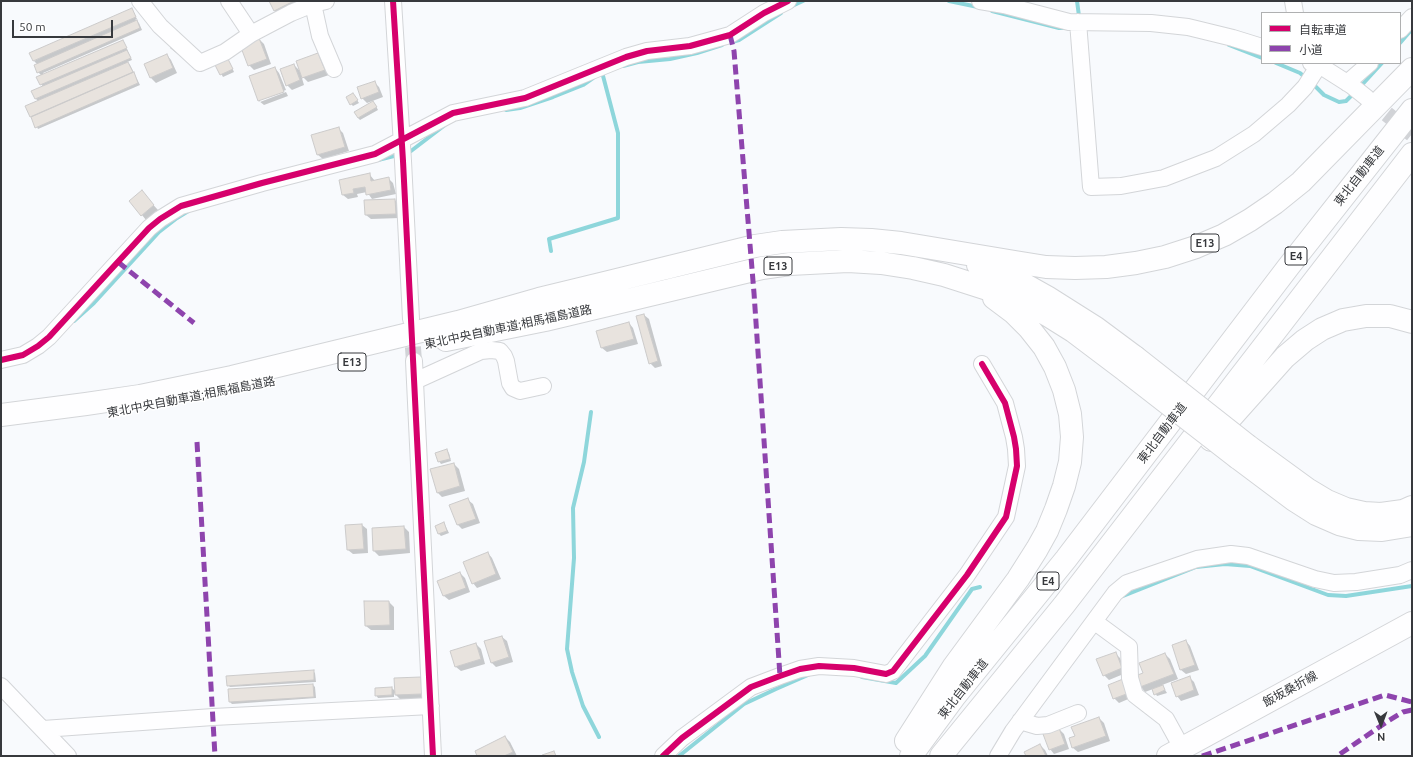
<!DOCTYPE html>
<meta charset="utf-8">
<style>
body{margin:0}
#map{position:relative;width:1413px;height:757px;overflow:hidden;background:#f8fafd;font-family:Ubuntu,"Noto Sans JP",sans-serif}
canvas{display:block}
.frame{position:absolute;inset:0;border:2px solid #37393d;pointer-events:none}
.legend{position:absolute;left:1261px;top:12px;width:140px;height:52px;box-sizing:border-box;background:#fff;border:1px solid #afb0b1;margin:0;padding:5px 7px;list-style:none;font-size:12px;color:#37393d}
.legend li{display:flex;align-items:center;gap:8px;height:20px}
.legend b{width:20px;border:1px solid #afb0b1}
.north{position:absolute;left:1361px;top:705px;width:40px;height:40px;-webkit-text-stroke:3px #fff;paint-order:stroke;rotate:179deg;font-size:11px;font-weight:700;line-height:16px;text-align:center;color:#37393d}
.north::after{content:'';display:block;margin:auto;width:14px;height:18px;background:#37393d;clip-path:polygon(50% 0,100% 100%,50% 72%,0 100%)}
.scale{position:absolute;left:12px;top:20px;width:101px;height:18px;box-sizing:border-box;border:2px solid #37393d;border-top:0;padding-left:5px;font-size:12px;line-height:14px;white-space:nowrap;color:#37393d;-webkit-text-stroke:3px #fff;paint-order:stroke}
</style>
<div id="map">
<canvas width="1413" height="757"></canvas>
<div class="frame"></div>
<ul class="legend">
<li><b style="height:5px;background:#d6006c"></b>自転車道</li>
<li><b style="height:5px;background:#8e44ad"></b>小道</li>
</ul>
<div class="north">N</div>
<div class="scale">50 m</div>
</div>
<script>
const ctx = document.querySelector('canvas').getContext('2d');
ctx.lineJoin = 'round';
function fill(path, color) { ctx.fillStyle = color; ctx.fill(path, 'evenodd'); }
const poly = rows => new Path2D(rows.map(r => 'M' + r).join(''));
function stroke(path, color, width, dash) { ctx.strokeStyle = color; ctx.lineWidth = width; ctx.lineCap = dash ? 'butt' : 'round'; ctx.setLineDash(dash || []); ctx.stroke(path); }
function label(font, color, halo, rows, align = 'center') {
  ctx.font = font + ' Ubuntu,"Noto Sans JP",sans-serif'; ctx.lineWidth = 3; ctx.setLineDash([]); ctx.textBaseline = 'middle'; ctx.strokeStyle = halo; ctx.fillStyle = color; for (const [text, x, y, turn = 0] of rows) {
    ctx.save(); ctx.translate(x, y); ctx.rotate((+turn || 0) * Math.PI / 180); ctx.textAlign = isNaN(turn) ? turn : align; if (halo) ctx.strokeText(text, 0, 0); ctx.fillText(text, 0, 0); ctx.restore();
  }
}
fill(poly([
 [270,1,296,1,299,6,280,16,275,11],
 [132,9,137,19,135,20,139,23,142,30,43,73,44,75,123,41,132,60,127,62,130,65,140,85,38,129,27,107,39,102,36,99,33,92,43,87,37,78,42,76,38,72,37,64,34,61],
 [259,39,264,44,271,64,254,70,249,65],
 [173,44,185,60,170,48],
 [318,54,322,59,329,75,308,82,301,75,304,85,292,90,287,85,294,65,301,72],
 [167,55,171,60,177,73,156,83,151,78,145,64],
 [230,63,234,72,223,77,217,66],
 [275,68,279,73,286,90,260,99,260,102,286,92,288,96,264,105,259,101,250,77],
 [374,82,379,87,383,97,367,103,362,98],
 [353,94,359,103,353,106,351,104],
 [375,104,378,110,360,120,358,118],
 [338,128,343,133,349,151,323,159,318,155],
 [370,175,375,181,388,178,393,183,396,194,372,199,367,192,357,194,358,197,348,199,343,195],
 [146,197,158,210,146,220,142,215],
 [395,200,399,205,400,218,371,219,366,215],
 [644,315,649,319,662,366,655,368,650,363],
 [629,323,633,328,638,344,607,352,602,348],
 [447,451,449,453,451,461,441,464,439,461],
 [454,464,459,469,465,491,442,497,437,492],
 [468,500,473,504,480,523,462,529,458,525],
 [444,523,449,533,441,536,439,534],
 [362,525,367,529,368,553,353,554,348,550],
 [404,527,409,532,410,553,379,556,374,551],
 [488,553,492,558,501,579,477,588,473,583],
 [460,573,465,578,470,592,449,600,444,596,439,581],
 [389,602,394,607,394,630,371,630,366,626],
 [502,637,507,641,513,662,496,667,491,662],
 [1186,641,1190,646,1199,670,1186,674,1181,670,1173,645],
 [476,644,481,649,485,664,461,671,456,667],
 [1115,653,1120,658,1126,673,1109,680,1104,675],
 [1165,654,1170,659,1178,679,1162,685,1167,693,1157,696,1153,689,1145,692,1141,687,1144,673],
 [313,671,315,673,316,682,230,687,228,685],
 [421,678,426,683,426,699,400,699,394,693,394,697,378,698,376,695,392,688,396,692],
 [1190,678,1194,682,1199,695,1181,701,1177,696],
 [313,685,315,687,316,698,232,704,230,702],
 [1128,685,1133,697,1119,703,1114,698],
 [1099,718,1104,723,1110,741,1078,752,1073,748,1076,737],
 [1059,729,1064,734,1069,749,1054,754,1050,749],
 [505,737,510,742,517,756,478,756],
 [1040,745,1045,750,1048,756,1027,756]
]), '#0003');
stroke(poly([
 [949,1,978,7],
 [1077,1,1079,16],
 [792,6,803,1],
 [992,11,1059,28,1065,28],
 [732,42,739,40,781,13],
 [1400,43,1412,29],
 [1229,45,1262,58],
 [1276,63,1300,73,1307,79],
 [623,66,638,62,670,59,697,53,722,45],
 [1312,83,1324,95,1339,102,1346,101,1355,92],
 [1360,87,1382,63],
 [506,110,520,108,553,97,583,85,593,78],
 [405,153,411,151,445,125],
 [378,160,398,155],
 [551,251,549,239,618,218,618,133,602,72],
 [74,321,94,303,159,232,177,218,190,210],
 [591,412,584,462,573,508,574,558,567,649,572,672,583,706,599,737],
 [1123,596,1196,567,1225,564,1250,566,1328,595,1346,596,1412,586],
 [862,677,896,683,925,656,972,589,980,587],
 [679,756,744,704,776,689,808,675]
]), '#8ed6db', 4);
const building = poly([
 [269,1,294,1,274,11,269,1],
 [132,8,136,17,33,61,29,53,132,8],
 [137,20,140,28,37,73,34,65,137,20],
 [259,38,267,59,248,66,240,45,259,38],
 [123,40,127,48,40,85,36,77,123,40],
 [127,50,131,58,35,99,31,91,127,50],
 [318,53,325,70,302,78,296,61,318,53],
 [167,54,173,68,150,78,144,64,167,54],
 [228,59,233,69,220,75,215,65,228,59],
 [128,62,133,72,30,117,25,106,128,62],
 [294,64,300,80,286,86,280,69,294,64],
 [275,67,284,92,258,101,249,76,275,67],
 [134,72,138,83,35,128,31,117,134,72],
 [375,81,379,92,361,99,357,87,375,81],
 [353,93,358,100,350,105,346,97,353,93],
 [373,101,377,107,358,118,354,112,373,101],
 [339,127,345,147,317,155,311,135,339,127],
 [370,173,371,181,389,177,391,190,366,195,365,187,353,189,354,193,342,195,339,180,370,173],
 [142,190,154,205,141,216,129,201,142,190],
 [395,199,396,214,365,215,364,200,395,199],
 [644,314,658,361,649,364,636,316,644,314],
 [629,322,634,339,601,348,596,331,629,322],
 [447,449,450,459,438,462,435,453,447,449],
 [454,463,460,486,437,493,430,469,454,463],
 [468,498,476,519,457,525,449,505,468,498],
 [444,522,447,531,438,534,435,526,444,522],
 [362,524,364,549,347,550,345,525,362,524],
 [404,526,406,549,373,551,372,528,404,526],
 [488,552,496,574,472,584,463,562,488,552],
 [460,572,466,588,443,596,437,581,460,572],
 [364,601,389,601,390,625,365,626,364,601],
 [502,636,509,657,491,663,484,641,502,636],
 [1186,640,1195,665,1180,670,1172,645,1186,640],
 [476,643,481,659,455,667,450,651,476,643],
 [1116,652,1122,668,1103,676,1096,659,1116,652],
 [1165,653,1174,674,1140,687,1135,676,1143,673,1139,663,1165,653],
 [314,670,314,680,227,686,226,676,314,670],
 [1190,676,1194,690,1176,697,1171,683,1190,676],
 [421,677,422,694,395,695,394,678,421,677],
 [1123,679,1129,693,1113,699,1108,685,1123,679],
 [313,684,314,697,229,702,228,689,313,684],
 [1163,685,1165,690,1154,695,1152,689,1163,685],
 [392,687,392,695,375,696,375,688,392,687],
 [1099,717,1106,736,1072,748,1069,738,1075,736,1071,727,1099,717],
 [1059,728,1065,744,1049,750,1043,734,1059,728],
 [505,736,513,752,504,756,477,756,475,751,505,736],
 [1040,744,1046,756,1026,756,1024,752,1040,744],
 [554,751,556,756,542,756,542,755,554,751]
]);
fill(building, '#e8e3de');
stroke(building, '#cccbcb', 1);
stroke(poly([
 [1368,99,1412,134],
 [411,323,414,361]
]), '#d1d3d7', 16, [16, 8]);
const minor = poly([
 [140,1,160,26,200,63,225,52,251,34,291,13,313,4,326,1],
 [229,1,251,34],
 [393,1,403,161,411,319],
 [980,1,1004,5,1069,22,1151,23,1188,27,1233,38,1262,47],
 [1293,1,1295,13],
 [313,4,320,36,334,69],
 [1078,22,1091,187,1121,186,1164,178,1216,158,1254,134,1288,105,1305,87,1319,65,1311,63],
 [1400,30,1412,17],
 [1318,63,1319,65,1352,86,1367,98],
 [1347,83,1370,63],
 [1,360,23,355,38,346,49,337,149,228,160,219,181,206,262,183,375,154,453,113,525,98,626,57,647,51,690,46,730,35,764,13,788,1],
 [414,361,433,756],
 [415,381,481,351,491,350,500,351,504,356,506,361,510,383,513,388,520,391,543,386],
 [1095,622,1129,647,1130,678,1135,695,1166,719,1182,748],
 [1,686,68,756],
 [1020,721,1037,726,1048,725,1078,713],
 [43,729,213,717,431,706],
 [663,756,682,738,751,687,780,676,800,669,819,666,854,668,886,674,893,671,967,575,1006,517,1017,466,1016,449,1014,437,1005,403,982,364],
 [998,756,1013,731,1115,593,1127,583,1197,559,1231,554,1248,556,1315,579,1334,583,1356,582,1400,575,1412,570]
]);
const secondary = poly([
 [1168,756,1412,623]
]);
const motorway = poly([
 [978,265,1022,283,1047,297,1096,328,1135,357],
 [446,340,545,320,762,268,790,264,848,261,881,263,913,268,944,275,1000,293,1026,303,1049,316,1073,331,1126,371],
 [1,415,86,404,140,396,232,377,458,322,539,299,609,282,755,246,782,242,841,239,871,240,901,243,1015,262,1046,267,1075,268,1106,267,1136,263,1165,257,1196,247,1224,235,1250,220,1275,203,1301,182,1412,69],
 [1211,440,1285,357,1305,340,1322,329,1343,320,1366,316,1390,316,1412,322],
 [1248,446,1307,489,1327,501,1346,509,1364,513,1381,514,1403,511,1412,507],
 [1238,458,1294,500,1316,514,1339,524,1359,529,1382,530,1412,525],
 [906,741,954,666,1018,579,1037,549,1047,531,1056,509,1064,486,1070,462,1072,437,1070,414,1064,390,1055,367,1044,347,1029,328,1014,313,994,298],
 [911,756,955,696,1066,559,1289,266,1412,110],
 [941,756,1064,605,1412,154]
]);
stroke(minor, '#d3d5d8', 18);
stroke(secondary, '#d3d5d8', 24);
stroke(motorway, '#d3d5d8', 24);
stroke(minor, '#fefeff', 16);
stroke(secondary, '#fefeff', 22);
stroke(motorway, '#fefeff', 22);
const motorwayBridge = poly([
 [1135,357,1248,446],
 [1126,371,1238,458]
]);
stroke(motorwayBridge, '#d3d5d8', 24, []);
stroke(motorwayBridge, '#fefeff', 22);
stroke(poly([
 [730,35,734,51,754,293,780,676],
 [118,262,194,323],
 [197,442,215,756],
 [1340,754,1388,721,1403,712,1412,710],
 [1202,756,1385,695,1412,702]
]), '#8e44ad', 5, [10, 5]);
stroke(poly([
 [393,1,403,161,433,756],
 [1,360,23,355,38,346,49,337,149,228,160,219,181,206,262,183,375,154,453,113,525,98,626,57,647,51,690,46,730,35,764,13,788,1],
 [663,756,682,738,751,687,780,676,800,669,819,666,854,668,886,674,893,671,967,575,1006,517,1017,466,1016,449,1014,437,1005,403,982,364]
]), '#d6006c', 6);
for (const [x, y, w] of [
 [1205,243,28],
 [1296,256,22],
 [778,266,28],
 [352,362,28],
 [1048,581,22]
]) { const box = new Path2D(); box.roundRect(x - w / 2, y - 9, w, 18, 3); ctx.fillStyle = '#fff'; ctx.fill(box); stroke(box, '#37393d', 1); }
label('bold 11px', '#37393d', null, [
 ["E13",1205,243],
 ["E4",1296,256],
 ["E13",778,266],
 ["E13",352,362],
 ["E4",1048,581]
]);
label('12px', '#37393d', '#fff', [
 ["東北自動車道",1359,176,-52],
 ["東北中央自動車道;相馬福島道路",508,327,-12],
 ["東北中央自動車道;相馬福島道路",191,397,-11],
 ["東北自動車道",1162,433,-53],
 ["東北自動車道",963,689,-52],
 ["飯坂桑折線",1290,689,-29]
]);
</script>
